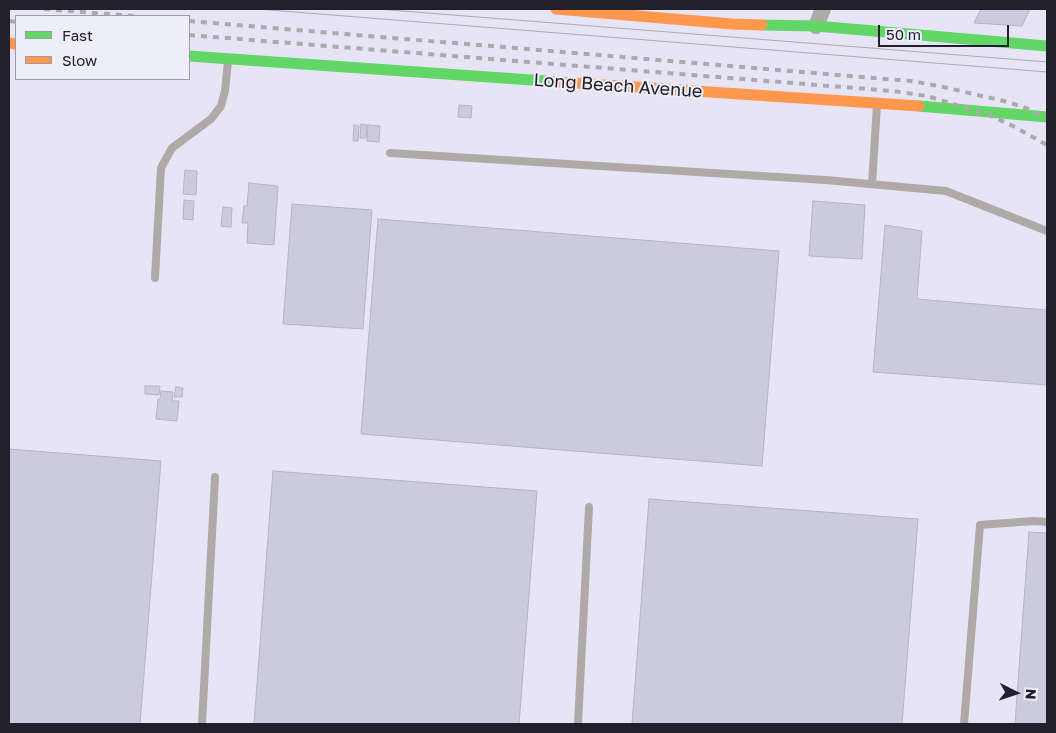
<!DOCTYPE html>
<style>
body{margin:0}
#map{position:relative;width:1056px;height:733px;overflow:hidden;background:#e7e4f6;font-family:"Golos Text",sans-serif}
canvas{display:block}
.frame{position:absolute;inset:0;border:10px solid #22202c;pointer-events:none}
.legend{position:absolute;left:15px;top:15px;width:175px;height:65px;box-sizing:border-box;background:#eeedfa;border:1px solid #9c9ba8;margin:0;padding:6px 9px;list-style:none;font-size:15px;color:#22202c}
.legend li{display:flex;align-items:center;gap:10px;height:25px}
.legend b{width:25px;border:1px solid #9c9ba8}
.north{position:absolute;left:991px;top:668px;width:50px;height:50px;-webkit-text-stroke:4px #eeedfa;paint-order:stroke;rotate:94deg;font-size:14px;font-weight:700;line-height:20px;text-align:center;color:#22202c}
.north::after{content:'';display:block;margin:auto;width:18px;height:22px;background:#22202c;clip-path:polygon(50% 0,100% 100%,50% 72%,0 100%)}
.scale{position:absolute;left:878px;top:25px;width:131px;height:22px;box-sizing:border-box;border:2px solid #22202c;border-top:0;padding-left:6px;font-size:15px;line-height:18px;white-space:nowrap;color:#22202c;-webkit-text-stroke:4px #eeedfa;paint-order:stroke}
</style>
<div id="map">
<canvas width="1056" height="733"></canvas>
<div class="frame"></div>
<ul class="legend">
<li><b style="height:6px;background:#63d668"></b>Fast</li>
<li><b style="height:6px;background:#ff974d"></b>Slow</li>
</ul>
<div class="north">N</div>
<div class="scale">50 m</div>
</div>
<script>
const ctx = document.querySelector('canvas').getContext('2d');
ctx.lineJoin = 'round';
function fill(path, color) { ctx.fillStyle = color; ctx.fill(path, 'evenodd'); }
const poly = rows => new Path2D(rows.map(r => 'M' + r).join(''));
function stroke(path, color, width, dash) { ctx.strokeStyle = color; ctx.lineWidth = width; ctx.lineCap = dash ? 'butt' : 'round'; ctx.setLineDash(dash || []); ctx.stroke(path); }
function label(font, color, halo, rows, align = 'center') {
  ctx.font = font + ' "Golos Text",sans-serif'; ctx.lineWidth = 4; ctx.setLineDash([]); ctx.textBaseline = 'middle'; ctx.strokeStyle = halo; ctx.fillStyle = color; for (const [text, x, y, turn = 0] of rows) {
    ctx.save(); ctx.translate(x, y); ctx.rotate((+turn || 0) * Math.PI / 180); ctx.textAlign = isNaN(turn) ? turn : align; if (halo) ctx.strokeText(text, 0, 0); ctx.fillText(text, 0, 0); ctx.restore();
  }
}
const building = poly([
 [981,9,1030,9,1022,26,974,23,981,9],
 [459,105,472,106,471,118,458,117,459,105],
 [361,124,367,125,366,138,360,138,361,124],
 [354,125,359,126,358,141,353,141,354,125],
 [368,125,380,126,379,142,367,141,368,125],
 [185,170,197,171,196,195,183,194,185,170],
 [249,183,278,186,274,245,247,243,248,223,242,223,244,206,247,206,249,183],
 [184,200,194,201,193,220,183,219,184,200],
 [813,201,865,205,862,259,809,256,813,201],
 [292,204,372,210,363,329,283,324,292,204],
 [223,207,232,208,231,227,221,226,223,207],
 [378,219,779,251,762,466,361,434,378,219],
 [885,225,922,231,917,299,1047,310,1047,385,873,372,885,225],
 [145,386,160,386,159,395,145,394,145,386],
 [176,387,183,388,182,397,174,397,176,387],
 [161,391,173,392,172,401,179,401,177,421,156,419,158,399,160,399,161,391],
 [9,449,161,461,140,724,9,724,9,449],
 [273,471,537,491,519,724,254,724,273,471],
 [649,499,918,519,902,724,632,724,649,499],
 [1029,532,1047,533,1047,724,1015,724,1029,532]
]);
fill(building, '#cccbdd');
stroke(building, '#b4b3c1', 1);
stroke(poly([
 [390,153,826,180,946,191,1047,231],
 [872,184,877,105],
 [155,278,161,168,172,148,211,119,221,106,225,91,228,61],
 [202,724,215,477],
 [578,724,589,507],
 [964,724,980,525,1033,521,1047,522]
]), '#afaaa8', 8);
stroke(poly([
 [816,26,823,9]
]), '#afaaa8', 16);
stroke(poly([
 [762,25,816,26,1047,46],
 [189,56,560,82],
 [919,106,1047,117]
]), '#63d668', 11);
stroke(poly([
 [556,9,732,24,762,25],
 [9,43,16,44],
 [560,82,919,106]
]), '#ff974d', 11);
stroke(poly([
 [257,9,1047,72],
 [377,9,1047,62]
]), '#aca8ad', 1);
stroke(poly([
 [44,9,134,16],
 [9,21,16,22],
 [189,21,911,81,939,86,1008,102,1026,108,1047,119],
 [189,35,893,91,927,96,989,115,1013,126,1047,145]
]), '#aca8ad', 4, [6, 6]);
label('18px', '#22202c', '#eeedfa', [
 ["Long Beach Avenue",618,86,4]
]);
</script>
